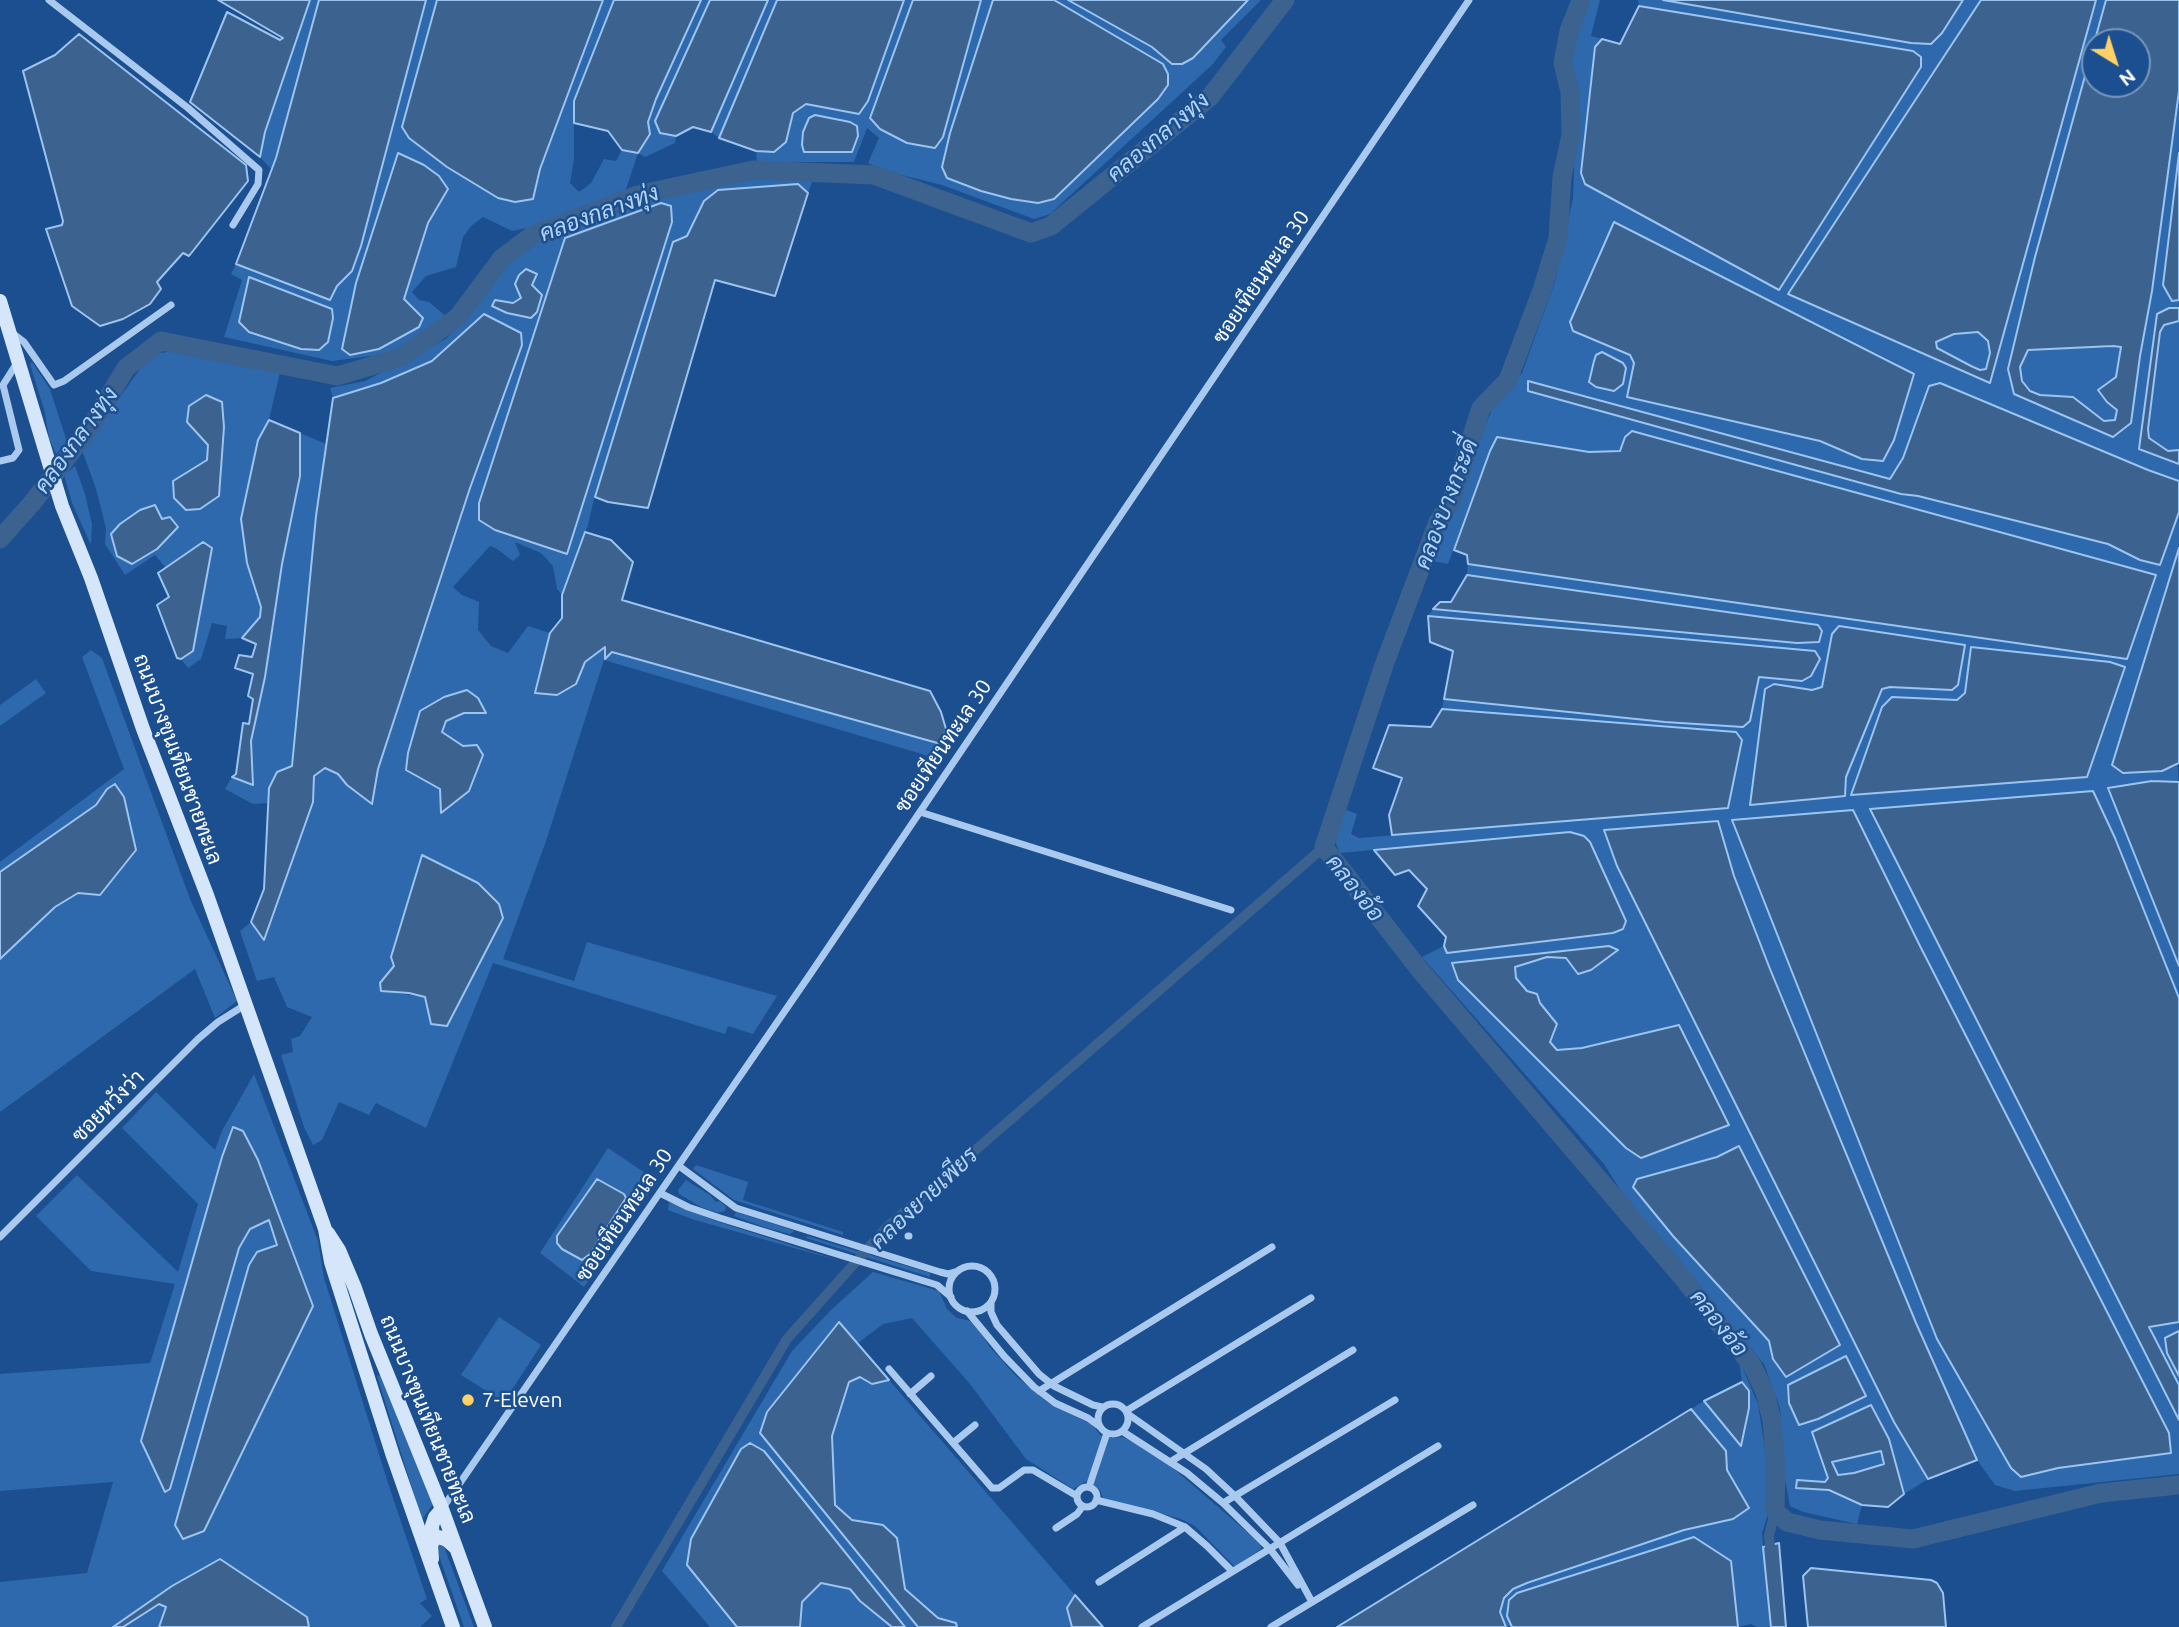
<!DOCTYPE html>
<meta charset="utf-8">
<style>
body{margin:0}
#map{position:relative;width:2179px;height:1627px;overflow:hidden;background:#1b4f8f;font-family:Ubuntu,sans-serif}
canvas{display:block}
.north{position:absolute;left:2081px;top:28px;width:70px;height:70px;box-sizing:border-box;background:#1b4f8f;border:2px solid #7695bc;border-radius:50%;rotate:142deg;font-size:19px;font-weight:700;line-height:28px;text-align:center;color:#fff}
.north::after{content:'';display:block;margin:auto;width:24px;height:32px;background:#ffd166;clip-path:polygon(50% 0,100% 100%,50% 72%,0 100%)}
</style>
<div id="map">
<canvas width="2179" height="1627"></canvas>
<div class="north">N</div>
</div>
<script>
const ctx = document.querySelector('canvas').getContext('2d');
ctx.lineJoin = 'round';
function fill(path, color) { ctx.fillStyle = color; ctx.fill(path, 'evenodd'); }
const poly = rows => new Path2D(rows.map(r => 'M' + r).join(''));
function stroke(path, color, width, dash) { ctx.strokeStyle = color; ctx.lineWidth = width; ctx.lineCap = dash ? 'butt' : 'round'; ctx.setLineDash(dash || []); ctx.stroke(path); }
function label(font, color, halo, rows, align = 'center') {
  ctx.font = font + ' Ubuntu,Sarabun,sans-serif'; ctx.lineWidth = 5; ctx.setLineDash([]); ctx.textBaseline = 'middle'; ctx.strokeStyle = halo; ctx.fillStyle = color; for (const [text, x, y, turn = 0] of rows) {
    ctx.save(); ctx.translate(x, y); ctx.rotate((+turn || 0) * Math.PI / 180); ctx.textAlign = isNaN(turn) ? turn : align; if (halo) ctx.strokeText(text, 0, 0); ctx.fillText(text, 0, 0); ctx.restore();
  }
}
fill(poly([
 [310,0,319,0,272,170,260,157,265,132],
 [426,0,437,0,402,127,533,198,540,169,603,0,614,0,574,101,574,159,570,183,579,192,591,183,604,159,616,161,622,150,638,153,656,99,701,0,710,0,655,121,660,133,676,136,675,143,645,157,638,153,625,192,599,204,538,226,512,231,483,217,471,226,463,237,456,267,426,276,412,292,419,300,429,302,447,317,426,333,387,354,332,361,224,337,242,280,231,274,236,264,273,277,337,286,352,271,361,246],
 [398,153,424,165,439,176,448,189,428,223,404,299,423,318,356,283],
 [768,0,777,0,719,138,711,132],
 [904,0,913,0,871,118,943,137,981,0,993,0,944,154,947,178,981,191,1011,199,1038,203,1054,199,1162,64,1054,0,1068,0,1152,47,1172,64,1222,25,1248,0,1261,0,1221,40,1226,47,1213,64,1050,214,1034,219,942,185,882,170,868,163,879,138,867,128,854,162,781,162,757,164,756,151,774,152,793,113,806,104,859,114,868,101],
 [809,118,852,152,804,152,802,145,803,132],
 [1589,0,1600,0,1591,36,1602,39,1595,47,1593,74,1779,290,1921,67,1921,57,1913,51,1639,6,1638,0,1663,0,1911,43,1931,44,1942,33,1963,0,1981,0,1788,294,1989,383,2096,0,2106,0,2035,257,2008,369,2014,394,2113,437,2131,423,2140,356,2152,291,2179,91,2179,153,2172,301,2179,300,2179,308,2169,308,2157,315,2140,449,2179,464,2179,481,2148,470,1903,458,1890,479,1528,382,1529,391,1901,494,1918,496,2108,544,2140,560,2159,565,2179,512,2179,548,2165,598,2179,782,2152,781,2151,895,2179,966,2179,998,2115,838,1870,809,2179,1420,2179,1474,2015,1491,1995,1485,1977,1460,1916,1323,1770,969,1734,876,1718,821,1604,831,1617,866,1894,1422,1928,1479,1904,1494,1889,1439,1813,1432,1828,1478,1825,1482,1798,1480,1796,1488,1829,1490,1862,1505,1857,1524,1803,1512,1790,1506,1784,1474,1780,1408,1764,1364,1629,1204,1604,1164,1422,957,1444,946,1448,953,1613,934,1623,929,1584,836,1570,832,1340,853,1334,839,1344,809,1357,814,1351,834,1359,838,1728,808,1736,732,1442,709,1444,699,1665,722,1743,727,1750,721,1759,677,1802,681,1820,659,1814,651,1428,616,1433,609,1797,643,1818,625,1467,575,1468,564,2128,659,1625,437,1620,451,1589,452,1497,437,1490,451,1448,564,1432,561,1471,457,1495,403,1522,373,1555,282,1573,198,1576,116,1570,67,1578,25],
 [1614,222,1894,362,1914,374,1862,459,1820,441,1627,397,1634,363,1630,355,1605,345],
 [1971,648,2110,662,2125,667,1852,795,1882,707,1892,697,1957,700,1965,693],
 [1825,674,1890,687,1882,689,1873,708,1846,777,1844,796,1750,805,1774,684,1812,690,1822,687],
 [1853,810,1920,946,2169,1433,2171,1453,2058,1468,2011,1468,1937,1339,1732,821],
 [1609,946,1617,950,1592,970,1578,973,1567,958,1547,957,1515,967,1516,978,1557,1024,1550,1042,1556,1050,1582,1048,1626,1148,1458,980,1452,964],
 [1739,1146,1773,1359,1769,1341,1751,1319,1673,1236,1633,1187,1717,1157],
 [1866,1396,1818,1419,1799,1425,1789,1403],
 [798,175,814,177,808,193,798,184,704,201,687,236,673,242,593,503,588,525,562,595,557,589,553,566,541,553,515,542,520,555,513,561,497,549,490,546,453,587,462,595,479,602,478,630,491,646,508,653,528,626,550,633,535,693,576,684,585,662,605,646,605,658,612,652,950,746,942,760,604,660,546,841,503,959,574,981,587,942,777,996,753,1034,728,1026,725,1034,493,963,426,1128,376,1103,369,1115,339,1102,322,1140,313,1145,304,1127,281,1055,293,1052,291,1039,300,1036,312,1017,287,1007,274,977,257,981,240,931,251,922,263,939,313,802,314,776,325,768,338,774,347,785,372,803,378,769,470,488,522,345,521,333,484,314,432,361,381,383,333,398,330,388,365,381,446,339,474,309,506,265,548,234,562,232,675,193,724,182],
 [672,222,567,553,515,535,479,503,517,389],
 [536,274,532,284,537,312,531,318,507,313,492,305,496,300,513,303,521,297],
 [420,711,464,713,446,721,442,733,463,746,442,812,441,789,406,770],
 [422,855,478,883,503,918,447,1025,425,997,381,991,380,983,394,966,391,957],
 [2179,321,2179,450,2176,452,2168,451,2149,438,2148,429,2160,332,2164,325],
 [1978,332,1988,341,1990,353,1986,369,1980,370,1971,366,1937,348,1936,343,1955,334],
 [2121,347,2116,377,2107,402,2117,410,2115,420,2104,421,2073,397,2040,395,2030,391,2022,381,2020,367,2028,350],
 [172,351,280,372,269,420,258,440,247,563,261,607,260,617,242,638,225,639,227,626,212,623,201,659,188,668,181,659,193,651,203,542,165,567,155,555,125,575,105,544,106,528,96,489,82,450,150,355],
 [224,427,219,496,173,481,207,460,208,445],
 [32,362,50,389,67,442,56,454,49,438,45,413,30,364],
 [300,433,326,444,316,516,292,766,269,788,268,803,253,804,225,789,232,777,253,784,251,741,265,677,282,564,300,477],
 [75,466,85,494,92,524,91,545,72,503,64,475],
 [91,650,102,658,190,899,237,1001,215,1018,195,969,0,1112,0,959,55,908,78,893,115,785,107,788,96,805,0,872,0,862,124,769,82,657],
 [36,679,46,693,0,726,0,705],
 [254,1074,318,1241,324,1278,388,1483,427,1599,420,1603,432,1616,420,1627,309,1627,307,1617,172,1586,113,1627,0,1627,0,1582,87,1573,113,1482,0,1491,0,1374,150,1363,175,1284,91,1271,36,1216,77,1175,178,1272,198,1204,122,1128,156,1092,215,1150,222,1131],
 [233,1127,313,1306,238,1306,249,1265,257,1252,277,1245,269,1220,249,1229,239,1248,170,1489,165,1492,141,1441,222,1157],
 [608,1148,657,1181,584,1287,540,1253],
 [696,1165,748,1182,743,1200,843,1232,843,1235,734,1200,693,1169],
 [686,1180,710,1195,716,1202,720,1201,726,1207,725,1211,718,1213,701,1207,679,1194,678,1190],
 [669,1202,716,1221,840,1261,695,1220,668,1210],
 [736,1212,793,1230,794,1232,790,1234,767,1228,734,1216],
 [807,1236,930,1273,930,1277,806,1238],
 [873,1272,939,1291,947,1309,957,1318,975,1322,989,1346,1016,1376,1048,1403,1093,1425,1100,1435,1111,1438,1123,1437,1140,1445,1167,1463,1261,1544,1261,1549,1235,1567,1195,1526,1181,1519,1103,1498,1100,1490,1087,1481,1073,1489,1026,1459,970,1384,912,1318,883,1324,858,1343,839,1322,760,1433,918,1627,905,1627,764,1451,741,1449,691,1539,687,1565,737,1627,710,1627,662,1571,792,1351,830,1311],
 [499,1317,541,1345,504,1402,461,1375],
 [2179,1322,2179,1331,2165,1338,2167,1353,2179,1376,2179,1385,2149,1326],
 [1739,1360,1758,1404,1768,1470,1768,1514,1762,1533,1771,1627,1757,1627,1751,1624,1738,1627,1731,1561,1694,1537,1517,1593,1507,1616,1512,1627,1506,1627,1500,1612,1504,1598,1513,1589,1684,1530,1733,1519,1748,1508,1727,1470,1725,1451,1691,1409,1704,1401,1741,1446,1749,1391,1742,1382],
 [378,1375,381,1376,433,1504,422,1520,377,1376],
 [860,1377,872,1384,889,1380,1075,1595,1067,1608,1072,1627,957,1627,956,1623,938,1619,905,1589,902,1566,883,1525,852,1520,835,1505,832,1436,849,1382],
 [1881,1451,1884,1464,1854,1473,1838,1475,1831,1461],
 [438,1544,443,1544,474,1627,464,1627,436,1547],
 [821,1583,850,1589,860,1601,892,1627,800,1627,802,1602],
 [159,1604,166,1607,159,1627,123,1627]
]), '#2e69ad');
const water = poly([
 [218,0,310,0,265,132,260,157,190,102,227,12,280,40,283,38,218,0],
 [319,0,426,0,361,246,352,271,337,286,330,300,236,264,276,158,319,0],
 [437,0,603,0,540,169,533,199,515,202,498,198,447,167,409,138,402,127,437,0],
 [614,0,701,0,656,99,648,122,650,134,638,153,622,150,608,131,574,123,574,101,614,0],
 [710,0,768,0,711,132,693,127,676,136,660,133,655,121,710,0],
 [777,0,904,0,868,101,859,114,806,104,793,113,786,142,774,152,756,151,719,138,777,0],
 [913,0,981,0,943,137,935,148,907,143,880,129,870,118,913,0],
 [993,0,1054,0,1163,64,1168,74,1168,85,1158,99,1054,199,1038,203,1011,199,981,191,947,178,942,167,950,133,993,0],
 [1068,0,1248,0,1193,58,1182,64,1172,64,1152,47,1068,0],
 [1663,0,1963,0,1942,33,1931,44,1911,43,1663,0],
 [1981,0,2096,0,1990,383,1788,294,1981,0],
 [1978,332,1988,341,1990,353,1986,369,1980,370,1971,366,1937,348,1936,342,1954,334,1978,332],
 [2106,0,2179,0,2179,91,2152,291,2140,356,2131,423,2113,437,2014,394,2008,369,2035,257,2106,0],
 [2095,42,2137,42,2137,84,2095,84,2095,42],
 [2113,346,2121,347,2116,377,2098,390,2107,402,2117,410,2115,420,2104,421,2073,397,2040,395,2030,391,2022,381,2020,367,2028,350,2113,346],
 [1639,6,1913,51,1921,57,1921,67,1779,290,1585,184,1581,173,1595,47,1602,39,1620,44,1639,6],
 [79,34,246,165,248,181,189,256,183,253,157,282,161,289,150,304,123,319,100,326,72,306,46,229,62,225,63,221,23,71,55,55,79,34],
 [815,115,850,122,857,126,858,136,852,152,804,152,802,145,803,132,809,118,815,115],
 [398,153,424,165,439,176,448,189,428,223,404,299,423,318,419,327,379,349,350,355,342,349,356,283,398,153],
 [2179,153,2179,300,2172,301,2163,285,2179,153],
 [798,184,808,193,775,296,715,280,648,508,608,502,595,497,673,242,687,236,704,201,718,190,798,184],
 [661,203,671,206,672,222,567,554,495,530,479,520,479,503,565,238,661,203],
 [1614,222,1914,374,1894,440,1883,461,1862,459,1820,441,1627,397,1634,363,1630,355,1573,331,1570,322,1614,222],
 [526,269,537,274,532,285,542,295,537,312,531,318,507,313,492,306,495,300,513,303,521,298,515,284,519,275,526,269],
 [249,277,332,309,333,318,328,342,319,350,301,349,249,332,239,322,249,277],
 [2169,308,2179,308,2179,321,2164,325,2160,332,2148,429,2149,438,2168,451,2179,450,2179,464,2139,449,2157,314,2169,308],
 [484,314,521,333,522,345,470,488,378,769,372,804,347,785,338,774,325,768,314,776,313,802,264,940,251,922,264,889,269,788,277,772,292,766,316,516,333,398,381,383,432,361,484,314],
 [1602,352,1623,363,1626,368,1623,384,1614,391,1596,387,1589,382,1594,361,1596,355,1602,352],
 [1528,381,1890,479,1903,458,1929,386,1940,383,2148,470,2179,481,2179,512,2160,565,2140,560,2108,544,1918,496,1901,494,1528,391,1528,381],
 [206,395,222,402,224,427,219,496,200,509,186,510,174,498,173,481,207,460,208,445,187,422,189,406,206,395],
 [269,420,300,433,300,476,282,564,265,677,251,741,253,785,232,777,236,774,243,723,249,724,253,699,248,696,253,674,235,668,239,655,252,657,256,644,242,638,260,617,261,607,247,563,241,519,258,440,269,420],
 [1632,431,2156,575,2127,659,1468,564,1467,555,1454,550,1490,451,1497,437,1589,452,1620,451,1625,437,1632,431],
 [155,505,162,519,170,517,178,527,157,549,132,564,117,556,111,534,120,524,140,510,155,505],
 [585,532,611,540,633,562,622,600,930,691,941,712,946,729,941,744,612,652,605,659,605,647,585,662,576,684,557,695,535,693,550,633,562,618,562,595,585,532],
 [203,542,212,548,193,651,181,659,177,658,157,605,169,597,158,573,203,542],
 [2179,548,2179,763,2162,771,2123,773,2112,765,2179,548],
 [1467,575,1818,625,1822,631,1819,642,1797,643,1433,609,1440,602,1451,602,1467,575],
 [1428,616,1815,651,1820,659,1811,676,1802,681,1759,677,1750,721,1743,727,1665,722,1444,699,1453,651,1430,642,1428,616],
 [1839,626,1965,645,1958,685,1952,690,1890,687,1882,689,1846,777,1845,796,1750,805,1765,689,1774,684,1812,690,1822,687,1832,634,1839,626],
 [1971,647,2110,662,2125,667,2087,777,1851,795,1882,707,1892,697,1957,700,1965,693,1971,647],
 [467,690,478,698,486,713,464,713,446,721,442,732,463,746,477,745,483,755,469,791,441,813,440,789,406,770,408,753,420,711,444,697,467,690],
 [1442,709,1736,732,1742,740,1728,808,1392,835,1389,815,1402,778,1373,768,1389,725,1431,727,1442,709],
 [2152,781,2179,782,2179,966,2108,788,2152,781],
 [115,784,124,797,136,850,100,895,78,893,55,907,0,959,0,872,96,805,107,789,115,784],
 [2093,791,2115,838,2179,998,2179,1322,2149,1327,2179,1385,2179,1420,1870,809,2093,791],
 [1853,810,1920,946,2169,1433,2171,1453,2058,1468,2021,1477,2011,1468,1937,1339,1732,820,1853,810],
 [1718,821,1734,876,1770,969,1916,1323,1977,1460,1928,1479,1894,1422,1617,866,1604,830,1718,821],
 [1570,832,1584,836,1590,842,1626,921,1623,929,1613,933,1447,953,1444,946,1446,937,1418,906,1427,889,1409,870,1395,875,1374,850,1570,832],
 [422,855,478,883,499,904,503,918,447,1026,431,1024,425,997,409,993,381,991,380,983,394,966,391,957,422,855],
 [1609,946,1618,950,1591,970,1578,974,1566,958,1547,957,1515,967,1516,978,1527,991,1537,994,1540,1003,1557,1024,1550,1042,1557,1050,1582,1048,1679,1025,1729,1125,1641,1158,1626,1148,1458,980,1452,963,1609,946],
 [233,1127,243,1131,258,1160,313,1306,204,1531,183,1539,175,1525,249,1265,257,1252,277,1245,269,1220,250,1229,239,1248,170,1489,165,1492,141,1441,222,1157,233,1127],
 [1739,1146,1840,1345,1786,1377,1773,1359,1769,1341,1673,1236,1633,1187,1637,1179,1717,1157,1739,1146],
 [597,1179,624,1194,626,1198,590,1254,582,1260,562,1249,557,1243,557,1236,597,1179],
 [839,1322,889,1380,872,1384,860,1377,849,1382,832,1436,835,1505,852,1520,883,1525,897,1538,905,1589,938,1618,956,1623,957,1627,918,1627,760,1433,767,1412,839,1322],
 [2179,1331,2179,1376,2167,1353,2165,1338,2179,1331],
 [1846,1356,1866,1396,1818,1419,1799,1425,1789,1403,1788,1385,1846,1356],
 [1742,1382,1749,1391,1749,1408,1741,1446,1704,1401,1742,1382],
 [1871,1405,1889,1439,1904,1494,1888,1507,1862,1505,1829,1490,1796,1488,1797,1480,1825,1482,1828,1478,1812,1432,1871,1405],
 [1881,1451,1884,1464,1854,1473,1838,1475,1832,1462,1881,1451],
 [1691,1409,1726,1451,1727,1470,1749,1508,1733,1519,1684,1530,1527,1583,1513,1589,1504,1598,1500,1612,1506,1627,1337,1627,1691,1409],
 [750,1443,764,1451,905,1627,892,1627,860,1601,850,1589,821,1583,802,1602,800,1627,737,1627,687,1565,691,1539,741,1449,750,1443],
 [1694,1537,1731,1561,1738,1627,1512,1627,1507,1616,1509,1600,1517,1593,1694,1537],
 [1779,1543,1786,1627,1771,1627,1763,1547,1779,1543],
 [220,1559,307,1617,309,1627,159,1627,166,1607,159,1604,123,1627,113,1627,172,1586,220,1559],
 [1811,1568,1931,1580,1937,1583,1943,1593,1946,1627,1808,1627,1803,1576,1811,1568],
 [1075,1595,1103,1627,1072,1627,1067,1608,1075,1595]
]);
fill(water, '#3c6290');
stroke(water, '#9cc4f0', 2);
stroke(poly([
 [1771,1558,1769,1536,1775,1511],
 [616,1627,787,1339,887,1227,1324,847]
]), '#3c6290', 10);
stroke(poly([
 [1581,0,1569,31,1563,63,1570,92,1571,135,1562,177,1558,238,1542,290,1508,380,1481,408,1451,502,1438,522,1384,665,1324,847,1420,970,1683,1278,1752,1365,1765,1392,1772,1421,1776,1471,1775,1511,1787,1522,1820,1530,1913,1539,2101,1493,2179,1485],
 [0,539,33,502,91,426,126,368,161,341,337,376,402,357,458,317,502,258,533,235,637,195,753,170,874,175,1031,233,1051,226,1210,97,1285,0]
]), '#3c6290', 19);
stroke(poly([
 [49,0,188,108,259,170,258,184,233,225],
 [11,332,24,342,54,385,64,381,171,305],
 [0,461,13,458,19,450,3,385,17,363],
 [920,812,1231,910],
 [679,1166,736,1208,940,1272,948,1274,958,1271],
 [660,1193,688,1207,720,1218,937,1285,951,1297],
 [908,1236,909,1236],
 [0,1237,198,1039,218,1022,245,1005],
 '949 1289a23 23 0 1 1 46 0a23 23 0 1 1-46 0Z',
 [991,1302,991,1312,997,1325,1039,1374,1054,1386,1093,1405,1102,1407],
 [967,1311,1004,1356,1034,1387,1055,1403,1088,1418,1099,1426],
 [889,1369,992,1488,999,1488,1024,1470,1033,1470,1077,1496],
 [1039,1391,1272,1247],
 [910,1394,931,1376],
 '1098 1419a15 15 0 1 1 30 0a15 15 0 1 1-30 0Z',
 [1126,1411,1311,1298],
 [1128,1414,1206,1469,1235,1496,1280,1543,1312,1602],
 [1122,1431,1187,1473,1223,1503,1270,1549,1298,1585],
 [953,1443,975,1425],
 [1170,1462,1353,1350],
 [1089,1487,1107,1433],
 '1077 1497a10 10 0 1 1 20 0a10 10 0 1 1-20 0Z',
 [1096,1500,1153,1514,1185,1527,1207,1546,1232,1571],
 [1223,1503,1395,1400],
 [442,1509,811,973,1469,0],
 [1056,1528,1077,1514,1083,1506],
 [1099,1582,1185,1527],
 [1142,1627,1438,1446],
 [1271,1627,1473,1505]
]), '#a9c9ee', 7);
stroke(poly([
 [0,301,62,506,91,578,143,729,207,895,325,1229,331,1262,393,1456,453,1627],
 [328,1233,339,1250,355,1288,371,1334,442,1509,485,1627],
 [433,1540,432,1526,435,1517,442,1509],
 [432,1559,431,1546,433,1540,439,1537,447,1540,456,1548]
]), '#d6e6fa', 14);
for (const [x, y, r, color] of [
 [468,1400,7,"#ffd166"]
]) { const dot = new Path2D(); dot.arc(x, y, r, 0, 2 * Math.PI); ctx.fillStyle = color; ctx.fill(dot); stroke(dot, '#1b4f8f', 2.5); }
label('21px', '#fff', '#1b4f8f', [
 ["ซอยเทียนทะเล 30",1261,277,-56],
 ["ซอยเทียนทะเล 30",943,746,-56],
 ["ถนนบางขุนเทียนชายทะเล",178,759,70],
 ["ซอยหวังว่า",108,1106,-45],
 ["ซอยเทียนทะเล 30",624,1215,-56],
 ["ถนนบางขุนเทียนชายทะเล",428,1419,68]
]);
label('21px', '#fff', '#1b4f8f', [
 ["7-Eleven",482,1400]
], 'left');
label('italic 23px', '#b5d3f5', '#1b4f8f', [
 ["คลองกลางทุ่ง",1158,137,-40],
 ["คลองกลางทุ่ง",599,213,-20],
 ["คลองกลางทุ่ง",76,440,-54],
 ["คลองบางกระดี่",1446,504,-69],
 ["คลองอ้อ",1355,888,52],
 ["คลองยายเพียร",924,1198,-43],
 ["คลองอ้อ",1719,1323,52]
]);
</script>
